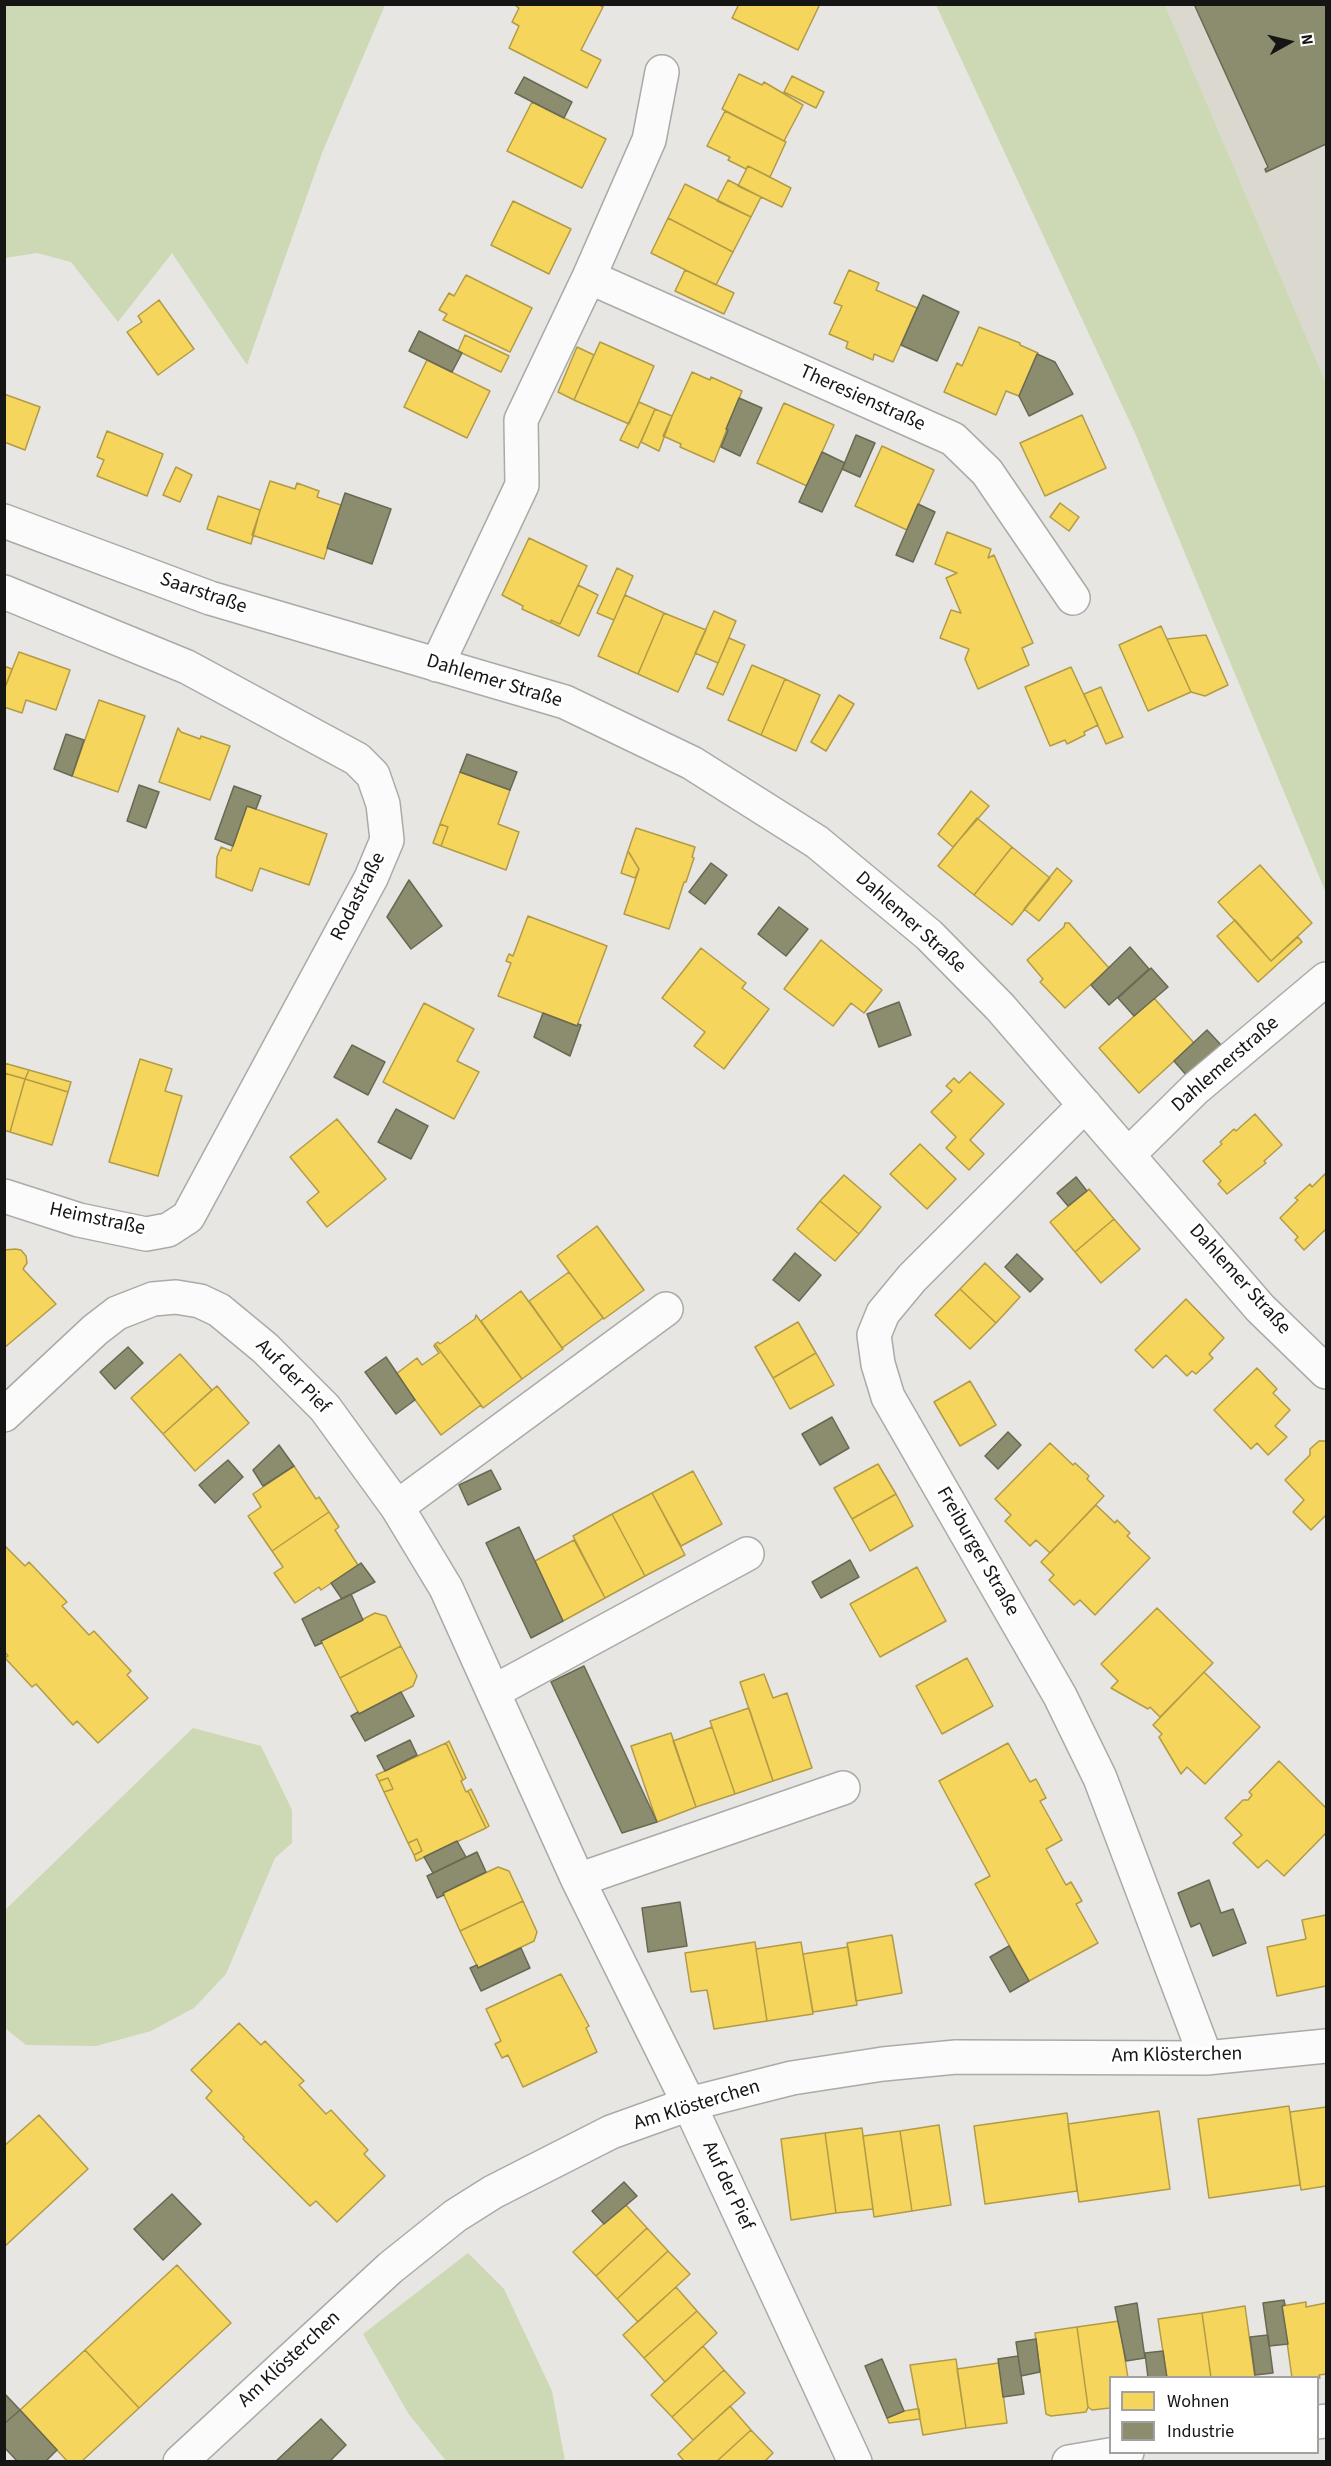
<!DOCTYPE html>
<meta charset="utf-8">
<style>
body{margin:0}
#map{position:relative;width:1331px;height:2466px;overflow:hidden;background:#e7e6e2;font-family:"Source Sans 3",sans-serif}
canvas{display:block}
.frame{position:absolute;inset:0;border:6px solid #151513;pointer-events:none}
.legend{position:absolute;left:1109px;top:2376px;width:210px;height:78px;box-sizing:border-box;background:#fff;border:2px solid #a1a1a1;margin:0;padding:8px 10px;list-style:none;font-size:18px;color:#151513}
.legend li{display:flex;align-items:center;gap:12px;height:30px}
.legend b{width:30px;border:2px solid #a1a1a1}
.north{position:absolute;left:1259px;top:12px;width:60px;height:60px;-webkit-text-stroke:4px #fff;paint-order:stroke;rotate:82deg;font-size:16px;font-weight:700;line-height:24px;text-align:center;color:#151513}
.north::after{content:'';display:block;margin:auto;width:21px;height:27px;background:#151513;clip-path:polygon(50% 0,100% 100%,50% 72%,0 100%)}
</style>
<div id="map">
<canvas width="1331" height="2466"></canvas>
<div class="frame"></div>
<ul class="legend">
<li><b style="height:16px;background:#f6d55c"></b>Wohnen</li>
<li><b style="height:16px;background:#8c8c6e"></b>Industrie</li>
</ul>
<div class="north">N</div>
</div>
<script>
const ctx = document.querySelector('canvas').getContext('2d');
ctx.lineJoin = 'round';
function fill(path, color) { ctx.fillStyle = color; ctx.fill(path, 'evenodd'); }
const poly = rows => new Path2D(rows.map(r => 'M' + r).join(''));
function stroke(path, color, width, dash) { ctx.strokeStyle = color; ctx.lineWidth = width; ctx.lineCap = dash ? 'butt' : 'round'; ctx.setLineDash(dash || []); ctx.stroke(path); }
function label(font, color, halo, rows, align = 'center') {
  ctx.font = font + ' "Source Sans 3",sans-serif'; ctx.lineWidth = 6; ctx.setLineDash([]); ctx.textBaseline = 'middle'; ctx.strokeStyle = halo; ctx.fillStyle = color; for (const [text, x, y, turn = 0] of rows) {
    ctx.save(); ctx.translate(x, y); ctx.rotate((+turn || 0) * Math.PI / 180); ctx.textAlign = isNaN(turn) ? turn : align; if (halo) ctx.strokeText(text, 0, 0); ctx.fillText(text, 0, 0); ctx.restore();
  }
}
fill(poly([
 [1165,5,1326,5,1326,383]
]), '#dbd8d0');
fill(poly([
 [5,4,385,5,322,153,247,365,172,253,118,322,71,262,37,253,5,258],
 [936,5,1165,5,1326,383,1326,893,1135,433],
 [193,1728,261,1746,292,1810,292,1843,275,1858,226,1974,194,2008,151,2031,96,2046,26,2045,5,2028,5,1910],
 [468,2253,504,2289,552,2391,565,2461,446,2461,408,2413,363,2334]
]), '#ccd9b4');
const homes = poly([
 [513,4,598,4,603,7,581,50,601,60,587,88,509,48,519,26,512,22,519,8,513,4],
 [739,4,820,4,798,50,732,18,739,4],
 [739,74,762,85,764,82,803,105,784,141,722,109,739,74],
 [792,76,824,92,816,108,784,92,792,76],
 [532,102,606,139,582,188,507,151,532,102],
 [725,111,786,142,770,177,748,166,746,169,728,160,730,157,707,146,725,111],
 [748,166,791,188,782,207,738,186,748,166],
 [728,180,761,197,751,217,717,201,728,180],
 [685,184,751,217,733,252,668,218,685,184],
 [513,201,571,229,549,274,491,245,513,201],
 [668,218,733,252,716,285,651,253,668,218],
 [685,270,734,293,724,314,675,291,685,270],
 [849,270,879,283,876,290,917,308,893,362,874,354,873,360,846,348,848,342,829,334,842,306,834,303,849,270],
 [466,275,532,308,510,352,443,320,447,314,439,310,449,293,454,296,466,275],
 [159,300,194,349,158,375,127,332,142,322,138,316,159,300],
 [979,327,1020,343,1020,345,1038,353,1019,396,1006,391,996,415,944,392,957,363,962,366,979,327],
 [465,335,509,356,501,372,458,351,465,335],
 [600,342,654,366,629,424,574,400,600,342],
 [577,347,594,355,574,400,558,392,577,347],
 [427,360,490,391,467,438,404,407,427,360],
 [692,372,710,380,711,377,742,391,714,462,680,447,681,444,663,436,692,372],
 [4,394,40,407,25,450,4,442,4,394],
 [639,402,655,409,638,448,620,440,639,402],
 [784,403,834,425,807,486,757,463,784,403],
 [655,409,672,416,659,451,641,442,655,409],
 [1082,415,1106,468,1045,496,1020,443,1082,415],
 [107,431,163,454,147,496,97,476,104,460,97,457,107,431],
 [882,446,934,470,907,530,855,506,882,446],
 [176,467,192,475,180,502,163,495,176,467],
 [270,481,295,489,297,483,319,491,317,497,341,505,324,559,252,535,270,481],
 [218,496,260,510,251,544,207,529,218,496],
 [1060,503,1079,517,1069,531,1050,517,1060,503],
 [947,532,991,549,988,558,994,555,1033,643,1022,648,1029,665,978,689,965,659,969,649,940,638,951,610,961,613,946,578,957,573,935,564,947,532],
 [529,538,587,566,560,624,551,620,550,622,522,609,523,606,502,595,529,538],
 [617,568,633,576,614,620,597,613,617,568],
 [578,585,598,595,579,636,550,622,551,620,560,624,578,585],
 [625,595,664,613,638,674,598,656,625,595],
 [714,611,736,621,718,663,695,653,714,611],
 [664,613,706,630,678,692,638,674,664,613],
 [1161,626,1191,692,1148,711,1119,645,1161,626],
 [1206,635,1228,685,1205,696,1191,692,1167,639,1206,635],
 [729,638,745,645,723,695,707,688,729,638],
 [19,652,70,670,56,710,26,700,22,713,4,707,4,690,19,652],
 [752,665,785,679,761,735,728,720,752,665],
 [4,666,12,669,4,690,4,666],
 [1071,667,1098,725,1084,732,1085,735,1067,744,1065,740,1050,746,1025,687,1071,667],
 [785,679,820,695,796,751,761,735,785,679],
 [1101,687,1123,737,1106,744,1084,694,1101,687],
 [839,695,854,704,826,751,811,742,839,695],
 [99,700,145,716,118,792,72,776,99,700],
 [178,728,181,732,200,739,201,736,230,746,210,800,159,782,178,728],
 [460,772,510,790,498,824,519,832,506,870,441,846,448,827,440,824,460,772],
 [971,791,989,806,953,847,938,834,971,791],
 [247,806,327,834,309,885,260,868,252,891,216,877,217,857,221,847,231,851,247,806],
 [977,818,1012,847,974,895,938,866,977,818],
 [440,824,448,827,441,846,433,843,440,824],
 [636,828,695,847,692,857,694,858,686,882,684,882,669,929,624,914,639,869,628,851,636,828],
 [1012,847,1050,878,1012,925,974,895,1012,847],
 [628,851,639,869,635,878,621,873,628,851],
 [1260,865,1312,923,1271,961,1218,902,1260,865],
 [1057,868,1072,881,1039,921,1024,909,1057,868],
 [528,916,607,946,577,1026,498,996,511,963,506,961,509,954,513,956,528,916],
 [1235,920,1271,961,1298,937,1302,942,1258,982,1217,936,1235,920],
 [1065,923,1069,923,1109,968,1065,1008,1040,982,1043,979,1027,960,1064,927,1065,923],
 [821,940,882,990,864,1013,851,1003,833,1026,784,989,821,940],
 [701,948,746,983,742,988,769,1009,724,1069,694,1046,705,1032,662,998,701,948],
 [1154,998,1194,1043,1139,1093,1099,1048,1154,998],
 [424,1003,474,1029,457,1061,479,1072,454,1119,383,1082,424,1003],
 [140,1059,172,1069,165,1091,182,1096,158,1176,109,1162,140,1059],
 [4,1063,29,1070,25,1079,4,1073,4,1063],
 [29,1070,71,1082,68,1092,25,1079,29,1070],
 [970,1072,1004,1104,970,1140,984,1154,969,1170,946,1148,956,1137,931,1112,952,1091,946,1086,954,1078,959,1083,970,1072],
 [4,1073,25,1079,10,1132,4,1130,4,1073],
 [25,1079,68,1092,52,1145,10,1132,25,1079],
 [1255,1114,1282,1145,1264,1161,1266,1163,1227,1194,1218,1184,1221,1181,1203,1161,1222,1144,1220,1142,1234,1129,1236,1131,1255,1114],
 [337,1119,386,1179,327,1227,307,1202,319,1192,290,1157,337,1119],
 [920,1144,956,1179,927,1209,890,1174,920,1144],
 [1326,1173,1326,1232,1325,1230,1304,1250,1295,1240,1298,1237,1280,1218,1298,1200,1295,1198,1310,1184,1312,1187,1326,1173],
 [844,1175,881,1207,859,1234,820,1201,844,1175],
 [1089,1189,1114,1219,1075,1252,1050,1222,1089,1189],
 [820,1201,859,1234,835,1261,797,1229,820,1201],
 [1114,1219,1140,1249,1101,1283,1075,1252,1114,1219],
 [597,1226,644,1290,604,1319,557,1256,597,1226],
 [15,1249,21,1250,26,1256,27,1263,23,1269,56,1304,4,1348,4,1250,15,1249],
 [985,1263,1020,1297,996,1323,960,1289,985,1263],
 [569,1272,603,1318,562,1348,529,1301,569,1272],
 [960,1289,996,1323,970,1349,935,1315,960,1289],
 [521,1291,563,1349,522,1379,481,1321,521,1291],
 [1186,1299,1224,1338,1209,1354,1213,1358,1196,1374,1192,1371,1187,1376,1166,1355,1153,1368,1135,1350,1186,1299],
 [476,1315,522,1379,483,1408,435,1344,438,1342,440,1344,475,1319,476,1315],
 [798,1322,816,1353,773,1378,755,1347,798,1322],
 [435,1344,481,1405,441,1435,396,1374,417,1358,422,1365,439,1353,434,1346,435,1344],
 [816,1353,834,1385,790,1409,773,1378,816,1353],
 [180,1354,212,1390,163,1434,131,1398,180,1354],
 [1257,1368,1277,1389,1273,1393,1290,1410,1275,1426,1287,1437,1268,1455,1257,1443,1251,1449,1214,1410,1257,1368],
 [970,1381,996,1425,960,1446,934,1402,970,1381],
 [217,1386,249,1423,195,1471,163,1434,217,1386],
 [1319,1441,1326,1441,1326,1515,1311,1530,1293,1512,1304,1500,1285,1480,1310,1455,1310,1449,1319,1441],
 [1050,1443,1073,1465,1075,1463,1089,1476,1087,1479,1104,1496,1050,1553,1036,1540,1030,1546,1005,1521,1011,1515,995,1499,1050,1443],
 [878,1464,896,1494,852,1519,834,1488,878,1464],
 [294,1466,316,1499,319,1497,329,1512,272,1551,248,1516,261,1507,253,1494,294,1466],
 [693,1471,722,1524,681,1546,652,1493,693,1471],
 [652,1493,685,1555,645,1576,612,1514,652,1493],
 [896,1494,913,1526,870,1551,852,1519,896,1494],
 [1096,1505,1115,1523,1117,1520,1130,1533,1127,1536,1150,1558,1095,1615,1080,1600,1074,1605,1049,1580,1054,1575,1041,1562,1096,1505],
 [329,1512,339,1527,335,1530,358,1565,321,1590,319,1587,295,1603,274,1573,283,1567,272,1551,329,1512],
 [612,1514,645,1576,605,1598,573,1536,612,1514],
 [574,1540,605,1598,563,1621,535,1561,574,1540],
 [4,1545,25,1566,29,1562,67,1602,62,1606,89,1635,94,1631,131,1671,127,1675,148,1698,98,1743,77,1721,73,1725,36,1684,32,1687,5,1658,8,1656,4,1651,4,1545],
 [917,1567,946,1621,880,1657,850,1604,917,1567],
 [1157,1608,1213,1663,1160,1717,1150,1707,1148,1709,1111,1688,1118,1681,1101,1664,1157,1608],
 [375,1613,386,1616,401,1646,340,1678,321,1641,375,1613],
 [401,1646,417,1676,413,1686,359,1714,340,1678,401,1646],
 [967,1658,993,1706,942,1734,916,1686,967,1658],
 [1204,1672,1260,1727,1205,1784,1187,1767,1181,1774,1159,1737,1162,1734,1153,1725,1204,1672],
 [764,1674,773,1698,787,1693,812,1768,773,1781,740,1682,764,1674],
 [749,1708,773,1781,735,1794,710,1721,749,1708],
 [712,1727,735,1794,696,1807,673,1741,712,1727],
 [671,1733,696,1807,657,1822,631,1746,671,1733],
 [449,1741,466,1778,463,1780,446,1743,449,1741],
 [446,1743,463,1780,461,1781,466,1792,468,1791,486,1828,416,1861,414,1855,422,1851,417,1839,408,1843,384,1792,393,1789,388,1778,379,1781,376,1775,446,1743],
 [1008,1743,1030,1782,1036,1779,1046,1798,1040,1801,1062,1840,1046,1849,1066,1885,1071,1882,1082,1901,1076,1904,1098,1943,1029,1981,975,1884,990,1876,939,1781,1008,1743],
 [1279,1761,1326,1808,1326,1833,1284,1876,1267,1860,1258,1868,1233,1843,1242,1835,1225,1818,1243,1800,1248,1800,1252,1795,1249,1792,1279,1761],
 [388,1778,393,1789,384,1792,379,1781,388,1778],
 [471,1789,489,1826,486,1828,468,1791,471,1789],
 [417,1839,422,1851,414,1855,408,1843,417,1839],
 [498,1867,509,1871,523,1901,460,1931,443,1893,498,1867],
 [523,1901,537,1932,534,1941,478,1968,460,1931,523,1901],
 [1326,1915,1326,1986,1277,1996,1267,1947,1306,1939,1302,1920,1326,1915],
 [892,1935,902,1993,856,2001,847,1943,892,1935],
 [755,1942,767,2021,714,2029,707,1990,691,1992,685,1953,755,1942],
 [801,1942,813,2014,767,2021,756,1949,801,1942],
 [848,1947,857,2005,813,2012,803,1954,848,1947],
 [561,1974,589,2026,586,2028,597,2052,523,2087,508,2055,502,2058,495,2044,501,2041,486,2009,561,1974],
 [239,2023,261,2045,265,2041,304,2081,299,2085,326,2114,331,2110,368,2150,364,2154,385,2176,337,2222,316,2201,310,2206,243,2139,244,2137,206,2098,212,2091,191,2070,239,2023],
 [1289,2106,1300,2185,1209,2198,1198,2119,1289,2106],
 [1326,2107,1326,2186,1301,2190,1290,2112,1326,2107],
 [1159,2111,1170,2189,1079,2202,1068,2124,1159,2111],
 [1067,2113,1077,2191,985,2204,974,2126,1067,2113],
 [39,2115,88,2169,4,2247,4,2146,39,2115],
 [939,2125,951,2205,912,2211,900,2131,939,2125],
 [862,2128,873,2209,836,2213,825,2133,862,2128],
 [900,2131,912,2211,874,2217,863,2136,900,2131],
 [825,2133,836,2213,791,2220,781,2139,825,2133],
 [625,2204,647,2228,596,2276,573,2252,625,2204],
 [647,2228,668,2251,617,2299,596,2276,647,2228],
 [668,2251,690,2274,638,2322,617,2299,668,2251],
 [177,2265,231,2323,139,2408,85,2350,177,2265],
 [676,2287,697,2311,644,2358,623,2335,676,2287],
 [1306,2302,1306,2307,1326,2303,1326,2374,1319,2375,1320,2378,1292,2378,1282,2306,1306,2302],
 [1245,2306,1255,2378,1211,2378,1202,2313,1245,2306],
 [697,2311,717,2333,665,2382,644,2358,697,2311],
 [1202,2313,1211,2378,1167,2378,1158,2319,1202,2313],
 [1119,2321,1128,2378,1110,2378,1110,2408,1092,2410,1088,2407,1077,2327,1119,2321],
 [1077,2327,1088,2407,1086,2412,1051,2416,1046,2414,1035,2333,1077,2327],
 [703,2346,724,2370,672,2417,651,2395,703,2346],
 [85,2350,139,2408,81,2462,68,2462,20,2410,85,2350],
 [956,2359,966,2428,923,2435,910,2365,956,2359],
 [999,2363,1007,2423,966,2428,957,2369,999,2363],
 [724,2370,745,2393,693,2440,672,2417,724,2370],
 [730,2406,751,2430,716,2462,685,2462,678,2454,730,2406],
 [916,2409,919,2409,920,2419,889,2423,887,2418,904,2411,916,2409],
 [751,2430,773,2453,764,2462,716,2462,751,2430]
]);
fill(homes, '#f6d55c');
stroke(homes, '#b29b46', 1.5);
const industry = poly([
 [1194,4,1326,4,1326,144,1266,172,1265,169,1268,167,1194,4],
 [524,77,572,102,564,118,515,93,524,77],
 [923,295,959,312,937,361,901,345,923,295],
 [419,331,462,353,452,372,409,351,419,331],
 [1037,354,1055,362,1073,394,1029,416,1019,396,1037,354],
 [739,398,762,408,740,456,721,447,728,430,726,429,739,398],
 [856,435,875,443,860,477,842,469,856,435],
 [822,452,845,463,822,512,799,502,822,452],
 [345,493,391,509,372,564,327,548,345,493],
 [918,504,935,512,913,562,896,555,918,504],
 [66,734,84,740,72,776,54,769,66,734],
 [467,754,517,772,510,790,460,772,467,754],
 [139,785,159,792,146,828,127,821,139,785],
 [234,786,261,796,256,809,247,806,233,846,215,839,234,786],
 [711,863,727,875,705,904,689,892,711,863],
 [409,880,442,926,411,949,387,917,409,880],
 [779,907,808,929,786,956,758,934,779,907],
 [1130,947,1149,969,1109,1005,1091,985,1130,947],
 [1151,968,1168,987,1134,1016,1118,998,1151,968],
 [899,1002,911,1035,879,1047,867,1014,899,1002],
 [543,1013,577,1026,578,1024,581,1025,570,1056,534,1037,543,1013],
 [1207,1030,1222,1046,1188,1077,1174,1061,1207,1030],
 [352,1045,385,1062,368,1095,334,1077,352,1045],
 [396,1109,428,1126,411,1159,378,1142,396,1109],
 [1076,1177,1087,1191,1068,1206,1057,1193,1076,1177],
 [795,1253,821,1275,799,1301,773,1280,795,1253],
 [1017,1254,1043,1279,1030,1292,1005,1267,1017,1254],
 [128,1347,143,1363,115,1389,100,1372,128,1347],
 [386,1357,415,1400,396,1414,365,1372,386,1357],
 [832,1417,849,1448,820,1465,802,1434,832,1417],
 [1008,1432,1021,1445,998,1469,985,1456,1008,1432],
 [279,1445,294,1466,263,1486,253,1470,279,1445],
 [228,1460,243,1477,215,1503,199,1485,228,1460],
 [491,1470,501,1489,468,1505,459,1485,491,1470],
 [519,1527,563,1621,531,1638,486,1543,519,1527],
 [850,1560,859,1577,821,1598,812,1582,850,1560],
 [361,1563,375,1582,342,1599,331,1583,361,1563],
 [351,1594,363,1620,321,1641,322,1643,315,1646,302,1619,351,1594],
 [584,1666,657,1822,622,1833,551,1682,584,1666],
 [401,1692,414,1716,365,1741,351,1716,358,1712,359,1714,401,1692],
 [410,1740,417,1755,385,1771,377,1756,410,1740],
 [457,1841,466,1857,433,1873,424,1857,457,1841],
 [477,1852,486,1872,443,1893,444,1895,437,1898,427,1876,477,1852],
 [1209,1880,1221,1913,1233,1909,1246,1943,1213,1956,1200,1923,1191,1927,1178,1893,1209,1880],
 [680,1902,687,1946,648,1952,642,1908,680,1902],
 [1009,1946,1029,1981,1010,1992,990,1957,1009,1946],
 [521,1948,530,1968,481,1991,470,1968,477,1965,478,1968,521,1948],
 [624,2182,637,2196,604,2224,592,2211,624,2182],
 [172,2194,201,2224,163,2260,134,2229,172,2194],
 [1284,2300,1285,2305,1282,2306,1288,2344,1269,2346,1263,2303,1284,2300],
 [1137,2303,1145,2358,1126,2361,1115,2307,1137,2303],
 [1268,2335,1273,2373,1255,2375,1250,2337,1268,2335],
 [1036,2339,1040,2372,1021,2376,1016,2342,1036,2339],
 [1163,2351,1167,2378,1148,2378,1145,2353,1163,2351],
 [1018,2356,1024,2394,1003,2397,998,2359,1018,2356],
 [882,2359,904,2411,887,2418,865,2366,882,2359],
 [4,2393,20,2410,4,2424,4,2393],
 [20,2410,57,2450,45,2462,18,2462,4,2447,4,2424,20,2410],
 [321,2419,346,2445,329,2462,275,2462,321,2419]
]);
fill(industry, '#8c8c6e');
stroke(industry, '#686853', 1.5);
const minor = poly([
 [589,277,953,439,987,472,1073,598],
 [4,521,210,598,565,702,692,763,817,842,929,935,1000,1007,1260,1308,1326,1372],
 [4,592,187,667,357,759,373,775,383,804,387,840,371,878,188,1217,168,1230,146,1234,79,1220,4,1196],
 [437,665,522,485,521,420,589,277,649,140,662,72],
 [1085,1105,912,1278,883,1313,874,1335,878,1364,888,1397,1060,1696,1100,1778,1206,2058],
 [1128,1155,1195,1089,1326,979],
 [4,1415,95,1330,117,1313,153,1299,176,1297,200,1301,219,1310,265,1348,325,1408,397,1507,446,1588,578,1880,689,2104,855,2462],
 [397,1507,666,1309],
 [493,1692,747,1554],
 [578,1880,843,1788],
 [1318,2422,1326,2421],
 [180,2462,390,2268,455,2216,493,2192,611,2132,689,2104,792,2078,883,2064,956,2057,1206,2058,1326,2046],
 [1069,2462,1127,2452]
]);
stroke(minor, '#aaaaa7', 36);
stroke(minor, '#fbfbfb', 33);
label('20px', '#151513', '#fff', [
 ["Theresienstraße",862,399,24],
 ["Saarstraße",203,594,19],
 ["Dahlemer Straße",494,682,17],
 ["Rodastraße",359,897,-63],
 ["Dahlemer Straße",910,923,42],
 ["Dahlemerstraße",1226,1065,-41],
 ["Heimstraße",97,1220,12],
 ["Dahlemer Straße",1239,1280,48],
 ["Auf der Pief",292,1377,45],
 ["Freiburger Straße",977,1552,60],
 ["Am Klösterchen",1177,2056,-1],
 ["Am Klösterchen",697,2106,-17],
 ["Auf der Pief",727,2186,65],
 ["Am Klösterchen",290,2360,-43]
]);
</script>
